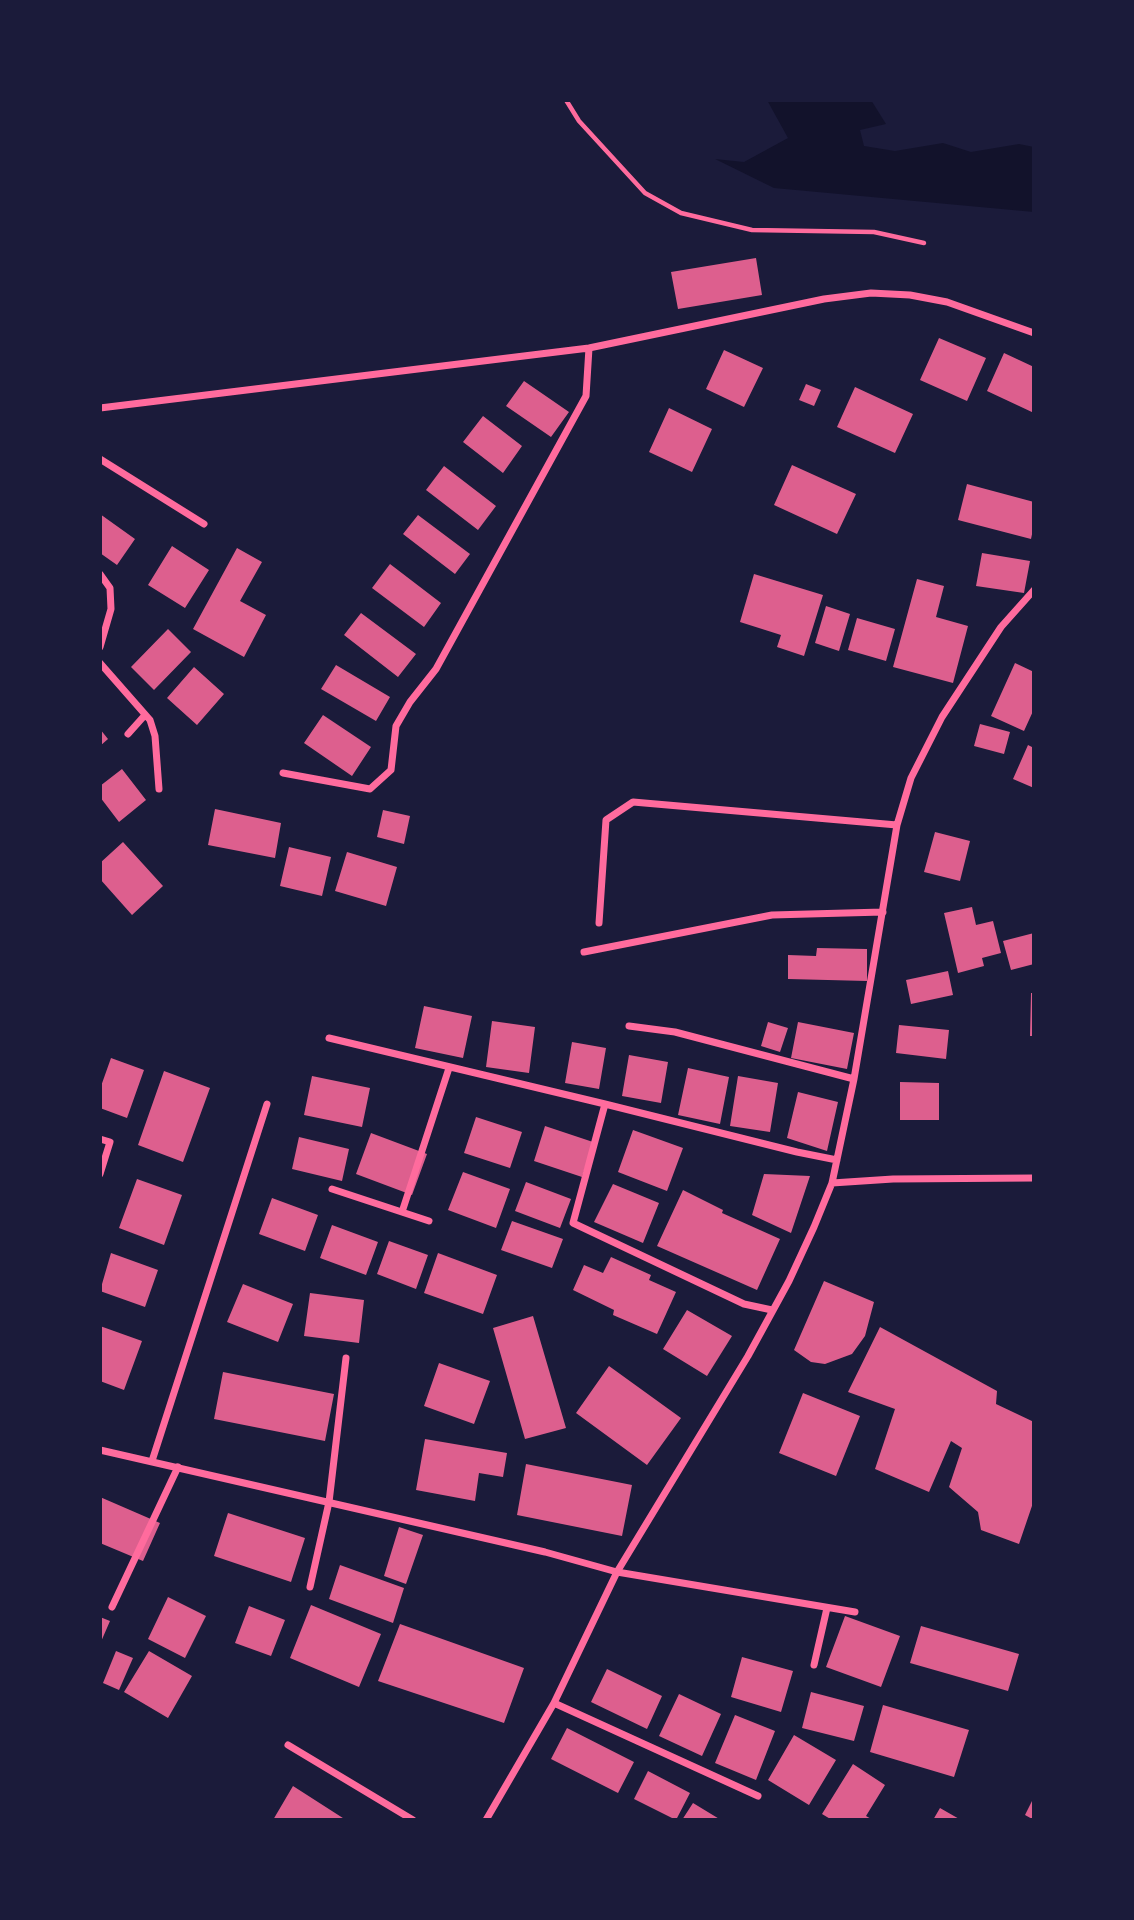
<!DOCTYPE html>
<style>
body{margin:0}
#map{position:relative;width:1134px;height:1920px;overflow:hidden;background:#1b1b3a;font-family:Commissioner,sans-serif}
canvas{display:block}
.frame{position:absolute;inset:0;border:102px solid #1b1b3a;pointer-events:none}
</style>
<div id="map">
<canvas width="1134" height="1920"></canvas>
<div class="frame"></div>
</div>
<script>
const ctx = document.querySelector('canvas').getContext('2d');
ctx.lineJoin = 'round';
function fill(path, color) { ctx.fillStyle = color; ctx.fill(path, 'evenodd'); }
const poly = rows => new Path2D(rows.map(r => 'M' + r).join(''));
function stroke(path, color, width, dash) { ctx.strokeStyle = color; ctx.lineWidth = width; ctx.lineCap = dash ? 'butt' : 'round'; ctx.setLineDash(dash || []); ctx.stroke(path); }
fill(poly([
 [767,100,871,100,886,124,860,130,864,146,895,151,943,143,971,152,1019,144,1034,147,1034,212,774,188,715,159,744,162,788,138]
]), '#12122b');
fill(poly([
 [756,258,762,295,678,309,671,272],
 [939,338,986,358,967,401,920,380],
 [724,350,763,368,744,407,706,389],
 [1004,353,1034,367,1034,413,987,391],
 [524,381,569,412,551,437,506,406],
 [806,384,821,390,814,406,799,400],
 [855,387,913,414,895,453,837,427],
 [669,408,712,429,692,472,649,452],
 [483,416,522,446,503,473,463,442],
 [792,465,856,494,837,534,774,505],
 [444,466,496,506,478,530,426,490],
 [967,484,1034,502,1034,525,1031,539,958,520],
 [100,514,135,539,117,565,100,553],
 [418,515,470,554,455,574,403,534],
 [172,546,209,570,185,608,148,585],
 [237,548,262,562,240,601,266,615,244,657,193,629],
 [982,553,1030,561,1024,593,976,586],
 [390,564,441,603,424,627,372,588],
 [754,574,823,595,804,656,777,647,781,635,740,622],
 [917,579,944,586,936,617,968,626,953,683,893,667],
 [826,606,850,614,839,651,815,643],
 [361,613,416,654,398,677,344,635],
 [857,618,895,629,886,661,848,650],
 [168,629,191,652,154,690,131,667],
 [1015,663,1034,672,1034,709,1024,731,991,716],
 [336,665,390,697,376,721,321,689],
 [194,667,224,694,197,725,167,698],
 [323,715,371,747,352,776,304,743],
 [980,724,1010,732,1004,754,974,746],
 [100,729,108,739,100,746],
 [1028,745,1034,748,1034,788,1013,779],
 [122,769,146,800,119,822,100,797,100,786],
 [215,809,281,823,275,858,208,845],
 [383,810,410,816,404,844,377,837],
 [935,832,970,841,960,881,924,872],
 [123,842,163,886,132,915,100,879,100,863],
 [289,847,331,857,322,896,280,886],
 [347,852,397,867,386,906,335,891],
 [972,907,976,925,993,921,1001,953,982,958,984,966,958,973,944,913],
 [1034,933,1034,964,1011,970,1003,941],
 [817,948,867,949,867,981,788,979,788,955,816,956],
 [948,971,953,995,911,1004,906,980],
 [1031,993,1034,993,1034,1036,1030,1036],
 [424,1006,472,1016,463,1058,415,1048],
 [492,1021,535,1027,529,1073,486,1067],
 [768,1022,788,1028,780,1052,761,1046],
 [798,1022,854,1033,847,1069,791,1058],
 [899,1025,949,1030,946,1059,896,1053],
 [572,1042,606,1048,599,1089,565,1083],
 [629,1055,668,1062,661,1103,622,1096],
 [111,1058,144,1070,127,1118,100,1108,100,1089],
 [688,1068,729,1077,720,1124,678,1115],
 [164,1071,210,1088,183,1162,138,1145],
 [312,1076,370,1088,362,1127,304,1115],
 [738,1076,778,1083,770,1132,730,1126],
 [900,1082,939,1083,939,1120,900,1120],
 [798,1092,838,1102,827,1151,787,1138],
 [476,1117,522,1132,510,1168,464,1153],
 [545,1126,593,1142,582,1177,534,1161],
 [633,1130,683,1148,667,1191,618,1172],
 [371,1133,427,1154,412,1195,356,1174],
 [299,1137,349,1149,342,1181,292,1169],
 [463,1172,510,1189,496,1228,448,1210],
 [764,1174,810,1176,791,1233,752,1215],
 [137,1179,182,1195,164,1245,119,1228],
 [526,1182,571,1199,560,1228,515,1211],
 [613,1184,659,1203,643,1243,594,1222],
 [683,1190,723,1210,722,1213,780,1239,757,1290,657,1246],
 [272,1198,318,1215,305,1251,259,1234],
 [512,1221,563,1239,552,1268,501,1250],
 [332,1225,378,1242,366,1275,320,1258],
 [389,1241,428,1255,416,1289,377,1274],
 [111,1253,158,1270,145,1307,100,1291],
 [438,1253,497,1275,483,1314,424,1293],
 [611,1257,651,1275,649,1280,676,1292,657,1334,613,1315,614,1310,573,1290,584,1265,603,1273],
 [824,1281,874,1302,865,1336,852,1354,825,1364,811,1362,794,1350],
 [243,1284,293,1304,278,1342,227,1322],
 [310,1293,364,1300,359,1343,304,1336],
 [687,1310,732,1336,707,1376,663,1349],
 [533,1316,566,1428,525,1439,493,1328],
 [100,1326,142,1341,124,1390,100,1381],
 [880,1327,997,1391,996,1404,1034,1422,1034,1500,1019,1544,981,1530,978,1512,949,1487,962,1448,951,1441,929,1492,875,1469,895,1409,848,1392],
 [439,1363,490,1381,474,1424,424,1406],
 [609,1366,681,1418,647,1465,576,1413],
 [223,1372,334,1394,325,1441,214,1419],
 [803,1393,860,1416,836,1476,779,1453],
 [425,1439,507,1453,503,1477,479,1473,475,1501,416,1490],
 [526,1464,632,1485,622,1536,517,1515],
 [100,1497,160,1523,143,1561,100,1543],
 [228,1513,305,1538,291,1582,214,1556],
 [399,1527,423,1535,406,1584,384,1576],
 [340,1565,404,1588,393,1623,329,1599],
 [168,1597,206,1616,185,1658,148,1639],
 [311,1605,381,1634,359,1687,290,1658],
 [249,1606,285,1620,271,1656,235,1643],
 [845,1616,900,1636,881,1687,826,1667],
 [100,1617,110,1621,100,1644],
 [400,1624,524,1668,504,1723,378,1681],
 [921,1626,1019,1654,1008,1691,910,1663],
 [116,1651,133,1658,119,1690,103,1683],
 [149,1651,192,1676,168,1718,124,1692],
 [742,1657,793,1671,781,1712,731,1697],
 [607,1669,662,1696,647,1729,591,1702],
 [811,1692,864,1706,854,1741,802,1728],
 [679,1694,721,1714,702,1756,659,1736],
 [883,1705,969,1730,954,1777,870,1752],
 [735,1715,775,1731,756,1780,715,1763],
 [567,1728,634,1762,618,1793,551,1759],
 [794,1735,836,1760,809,1805,768,1780],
 [853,1764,885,1785,866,1816,873,1820,832,1820,822,1814],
 [648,1771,690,1793,676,1820,634,1799],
 [293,1786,346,1820,273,1820],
 [1034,1797,1034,1820,1025,1815],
 [693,1803,721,1820,682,1820],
 [940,1808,961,1820,933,1820]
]), '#dd5f8e');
stroke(poly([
 [566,100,579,121,645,193,681,213,752,230,874,232,924,243]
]), '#ff6b9d', 4.5);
stroke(poly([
 [100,408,589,348,824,299,871,293,910,295,947,302,1034,333],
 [100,459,204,524],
 [100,574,110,588,111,609,100,647],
 [100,663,150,720,155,736,159,789],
 [128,734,145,715],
 [283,773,370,789,391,770,396,726,410,702,436,669,586,396,589,348],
 [599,923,606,820,633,802,897,825],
 [584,952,772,915,883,912],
 [629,1026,675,1032,854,1079],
 [329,1038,605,1104,797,1152,837,1160],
 [605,1104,573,1223,744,1304,772,1310],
 [100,1139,110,1142,100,1174],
 [832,1183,893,1179,1034,1178],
 [332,1189,429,1221],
 [402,1212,449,1068],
 [100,1450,545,1552,617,1572,855,1612],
 [152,1461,267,1104],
 [310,1587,329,1502,346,1358],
 [112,1607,178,1467],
 [814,1665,827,1608],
 [554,1703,758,1796],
 [288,1745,413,1820],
 [486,1820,554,1703,617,1572,748,1356,789,1281,814,1227,832,1183,854,1079,897,825,911,778,942,717,1001,627,1034,590]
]), '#ff6b9d', 7);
</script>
